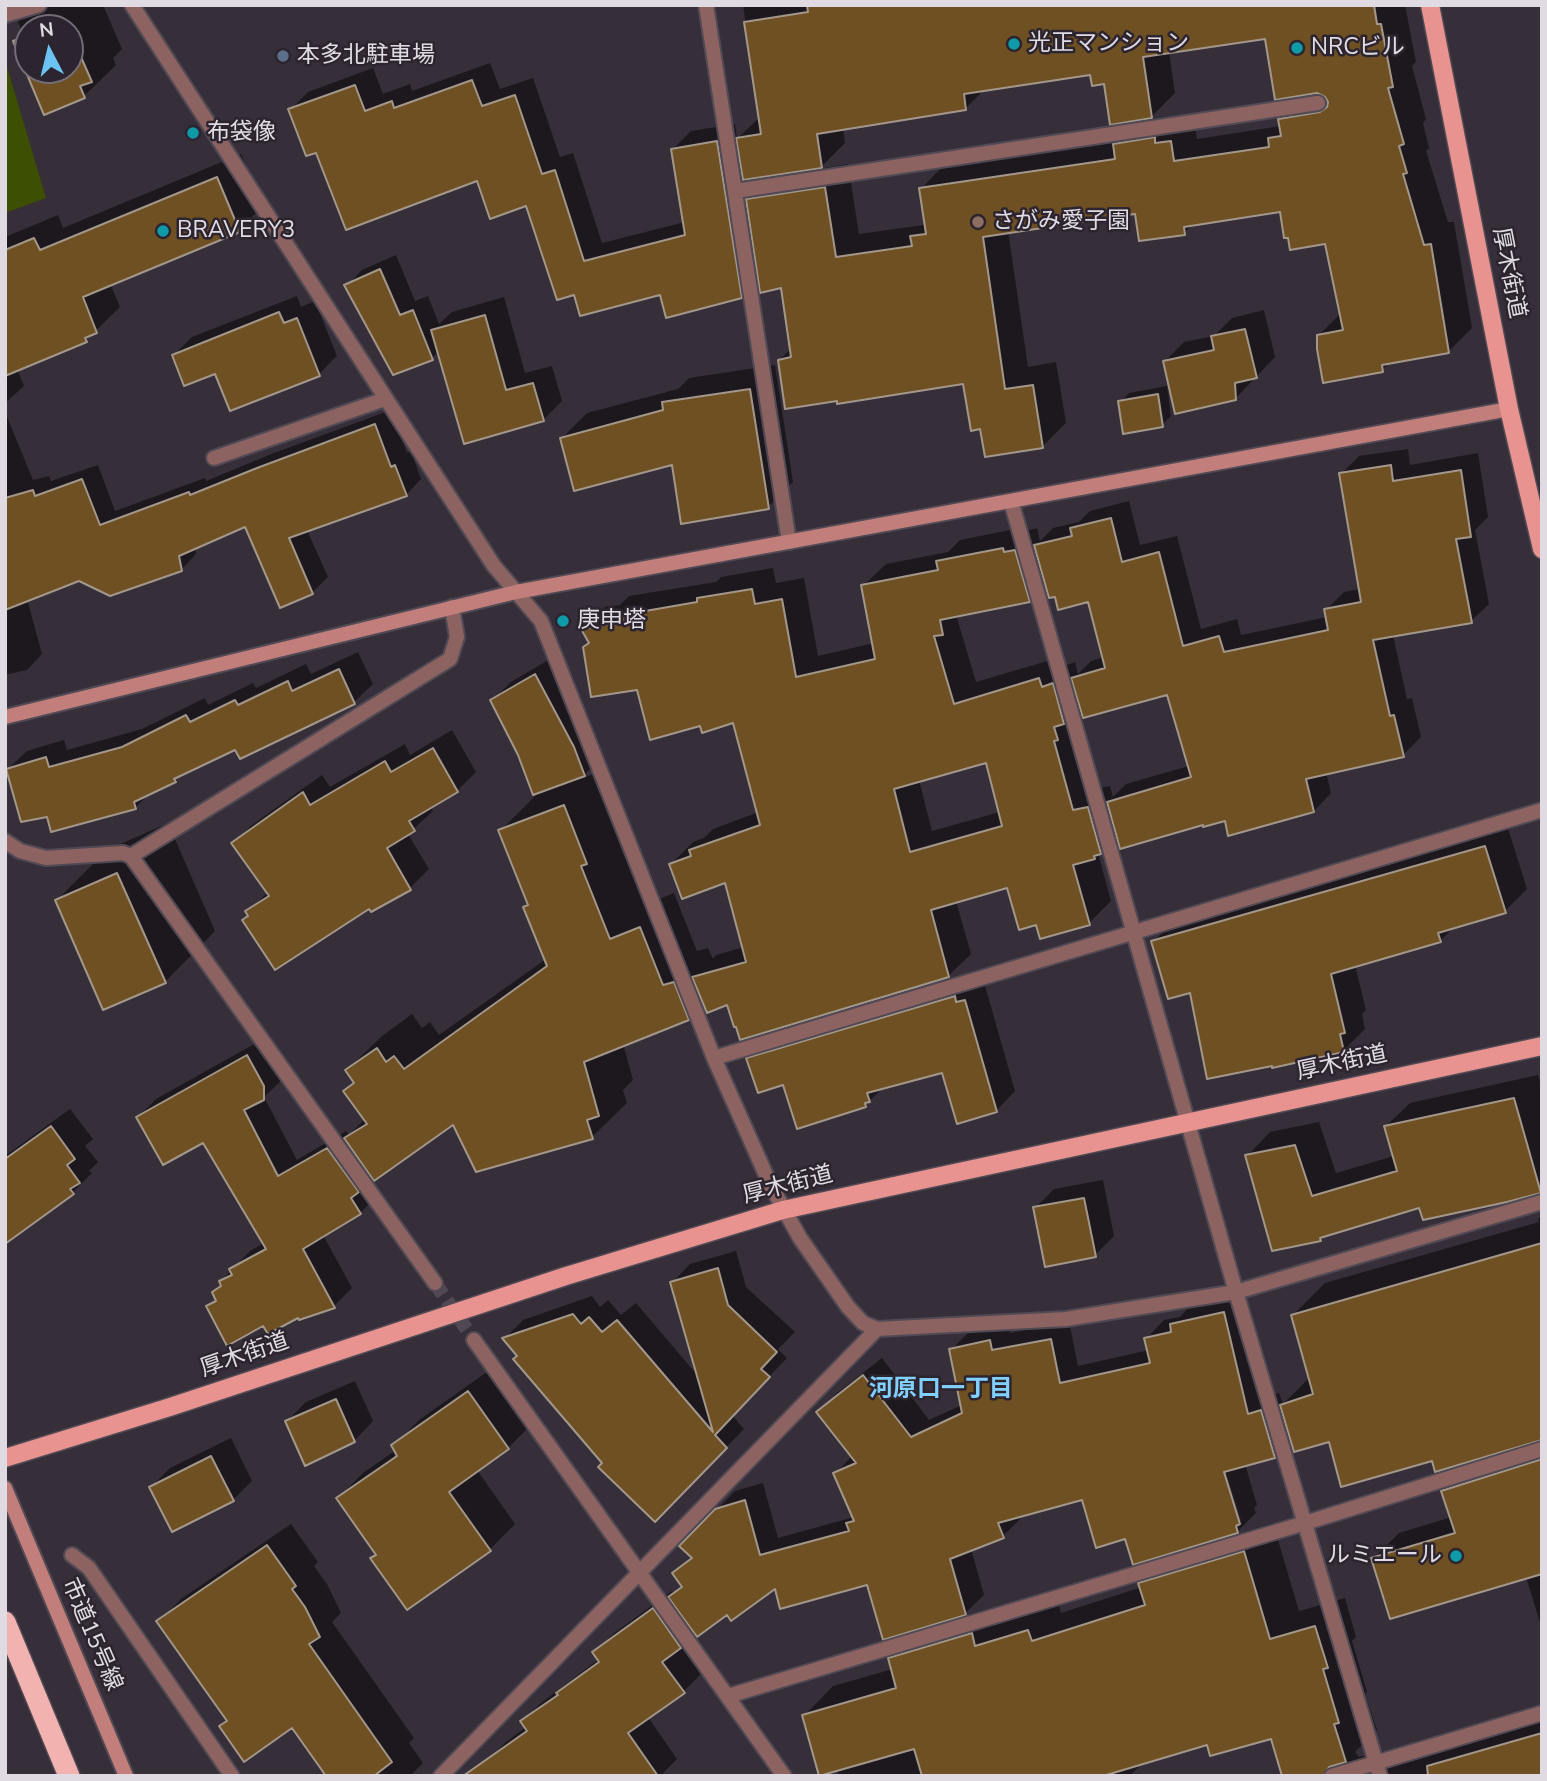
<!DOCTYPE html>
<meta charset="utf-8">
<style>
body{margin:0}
#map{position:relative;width:1547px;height:1781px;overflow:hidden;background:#362e39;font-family:"Nunito Sans",sans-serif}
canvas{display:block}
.frame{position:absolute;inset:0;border:7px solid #e0dbe2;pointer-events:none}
.north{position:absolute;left:14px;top:14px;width:70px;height:70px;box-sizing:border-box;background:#2c242f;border:2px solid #746d77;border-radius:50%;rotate:353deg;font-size:19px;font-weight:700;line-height:28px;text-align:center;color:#e0dbe2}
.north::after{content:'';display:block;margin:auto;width:24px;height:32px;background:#6cc3f2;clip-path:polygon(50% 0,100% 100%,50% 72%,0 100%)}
</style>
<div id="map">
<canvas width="1547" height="1781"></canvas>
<div class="frame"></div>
<div class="north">N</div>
</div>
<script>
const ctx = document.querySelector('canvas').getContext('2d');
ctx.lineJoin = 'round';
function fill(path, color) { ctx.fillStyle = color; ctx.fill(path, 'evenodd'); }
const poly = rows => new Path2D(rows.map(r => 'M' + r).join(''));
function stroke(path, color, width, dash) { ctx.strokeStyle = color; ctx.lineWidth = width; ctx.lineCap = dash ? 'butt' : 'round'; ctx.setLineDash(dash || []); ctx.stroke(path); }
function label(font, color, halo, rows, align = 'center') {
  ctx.font = font + ' "Nunito Sans","Noto Sans JP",sans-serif'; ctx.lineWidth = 5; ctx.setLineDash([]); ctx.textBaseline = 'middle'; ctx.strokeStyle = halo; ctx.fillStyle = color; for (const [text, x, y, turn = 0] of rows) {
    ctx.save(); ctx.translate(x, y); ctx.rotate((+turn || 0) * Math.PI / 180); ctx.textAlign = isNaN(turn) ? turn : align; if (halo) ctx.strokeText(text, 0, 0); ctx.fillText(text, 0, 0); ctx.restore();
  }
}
fill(poly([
 [5,60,46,198,5,213]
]), '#3d4f02');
fill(poly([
 [35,5,103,5,122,49,113,58,116,65,84,96,45,113,24,63,28,59,28,70,70,70,70,28,28,28,28,45,18,22],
 [743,5,1405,5,1416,62,1412,66,1426,119,1423,123,1429,148,1426,151,1448,222,1454,222,1472,328,1448,352,1391,362,1382,370,1319,335,1341,313,1326,242,1281,210,1193,224,1184,233,1136,212,1008,231,1028,367,1056,362,1066,423,1042,447,982,427,965,382,779,360,792,348,783,285,760,277,741,296,661,293,576,293,527,203,478,179,317,150,290,110,308,92,373,68,383,94,410,84,412,91,490,63,500,89,533,78,560,157,573,153,602,243,685,222,673,149,691,131,735,124,737,139,760,117],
 [1267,37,1306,93,1280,119,1281,126,1197,139,1194,118,1179,121,1178,115,1149,119,1175,93,1169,52],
 [1092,73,1105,82,1141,118,1120,139,944,165,921,189,926,222,923,225,859,234,848,164,819,169,845,143,843,128,966,108,984,90],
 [774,174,747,200,743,178],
 [241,154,263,206,239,230,110,283,120,307,86,340,17,369,24,386,5,403,5,237,58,215,63,228],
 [396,255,415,301,428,296,439,324,452,312,504,297,525,373,552,366,562,401,543,420,439,351,432,358,347,286,362,270],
 [297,296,301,307,315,301,337,356,319,374,231,409,216,372,174,355,192,337],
 [1264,310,1275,357,1235,399,1165,361,1184,342,1214,336,1232,318],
 [775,365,793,482,768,507,673,463,562,438,587,413,678,389,689,378],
 [1167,386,1171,416,1162,425,1120,402,1129,393],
 [391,410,407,453,411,451,421,479,406,495,307,530,328,577,312,593,246,524,195,547,196,554,181,570,79,579,27,599,42,654,27,670,5,675,5,412,33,480,49,476,51,481,98,465,115,511,205,478,206,481,274,453],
 [1408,449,1410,465,1478,453,1488,517,1475,530,1489,604,1471,621,1393,635,1407,699,1412,698,1421,737,1403,755,1326,772,1331,793,1314,811,1226,819,1118,835,1098,853,1111,901,1089,923,1037,923,1008,886,956,901,971,954,948,976,728,1003,704,1002,688,1019,623,1044,633,1080,623,1090,627,1103,592,1137,454,1122,373,1176,369,1180,378,1195,360,1213,323,1235,352,1288,334,1306,300,1317,264,1324,208,1307,217,1298,214,1292,222,1284,221,1281,250,1251,264,1243,204,1140,138,1117,156,1099,265,1038,282,1067,282,1080,264,1097,297,1160,346,1131,349,1135,365,1119,345,1091,355,1082,347,1070,382,1036,412,1014,422,1028,430,1022,439,1035,546,959,525,908,529,904,500,831,540,791,492,701,511,682,555,656,592,728,603,756,580,779,599,772,621,827,616,832,645,905,674,893,697,951,708,948,713,959,716,955,744,947,726,881,671,864,693,842,704,838,713,829,759,812,735,721,701,724,638,688,585,647,590,642,583,629,605,607,620,605,629,596,716,582,721,577,773,568,776,583,804,578,818,656,874,643,863,586,886,564,948,552,960,540,1025,527,1026,531,1037,528,1040,541,1053,528,1079,522,1090,511,1129,501,1140,545,1177,536,1201,629,1237,619,1241,635,1327,617,1326,610,1344,592,1360,589,1341,474,1359,456],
 [1046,583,1056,595,1090,600,1104,657,1091,661,1078,674,1075,662,1064,666,1061,657,976,682,957,618,961,614,1029,600],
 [1169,693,1189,766,1126,784,1113,797,1110,786,1095,789,1077,709,1081,705],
 [987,761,1000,812,932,831,919,780],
 [358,652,373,684,354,702,240,757,236,748,183,773,175,781,150,793,135,808,48,815,8,769,27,751,64,740,67,750,142,729,205,698,208,705,253,683,256,688,306,664,311,674],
 [452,730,476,772,457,791,431,806,433,811,408,834,429,869,410,888,370,907,250,915,248,912,268,892,233,843,252,825,322,775,330,787,405,744,410,755],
 [168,823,215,931,165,982,57,900,107,850],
 [1507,825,1527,889,1505,911,1454,927,1440,941,1355,965,1366,1010,1362,1014,1365,1029,1343,1051,1192,990,1153,942,1175,920],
 [984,982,1015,1091,996,1111,943,1071,884,1087,865,1105,784,1083,748,1059,767,1040],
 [1538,1075,1542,1089,1540,1191,1420,1206,1324,1235,1320,1239,1247,1156,1270,1132,1319,1122,1336,1173,1394,1156,1386,1126,1410,1103],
 [70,1109,93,1139,85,1146,98,1162,89,1171,92,1173,73,1192,5,1240,5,1156],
 [1103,1180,1114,1236,1095,1255,1035,1208,1054,1189],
 [1542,1215,1542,1431,1433,1459,1330,1440,1292,1439,1274,1456,1245,1464,1257,1505,1254,1508,1256,1513,1234,1535,1273,1523,1299,1611,1345,1598,1356,1637,1352,1641,1367,1692,1365,1694,1377,1730,1355,1752,1359,1757,1383,1751,1387,1763,1542,1713,1542,1776,1284,1776,1272,1736,1209,1743,1143,1762,1130,1776,840,1776,804,1716,833,1686,893,1669,890,1659,923,1626,868,1583,776,1586,695,1632,681,1646,702,1673,683,1692,648,1717,677,1759,663,1773,665,1776,499,1776,488,1760,506,1742,526,1727,522,1721,541,1703,599,1659,594,1653,613,1634,672,1591,674,1594,683,1585,674,1573,692,1556,682,1546,735,1491,763,1483,778,1538,854,1517,835,1474,852,1456,818,1413,836,1394,882,1358,929,1420,962,1405,951,1350,970,1331,1008,1323,1010,1333,1069,1321,1078,1366,1149,1350,1146,1339,1164,1320,1180,1317,1190,1306,1242,1294,1266,1397,1279,1393,1283,1404,1310,1377,1293,1315,1325,1283,1539,1222,1538,1219],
 [1223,1463,1241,1521,1237,1521,1219,1464],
 [1083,1497,1126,1537,1173,1551,1140,1583,1142,1587,1061,1613,1058,1602,1005,1618,1001,1605,962,1616,984,1595,971,1549,1003,1536,1021,1518,1020,1515],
 [736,1251,746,1287,795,1332,778,1349,787,1358,732,1415,744,1429,655,1520,604,1463,505,1338,523,1320,592,1296,600,1307,608,1300,621,1315,636,1303,698,1376,672,1283,690,1264],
 [494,1367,533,1423,508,1448,477,1470,515,1524,490,1549,377,1554,338,1498,363,1473,396,1450,394,1446,419,1420],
 [355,1381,373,1421,354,1441,287,1421,306,1402],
 [231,1438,252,1481,233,1500,151,1487,170,1468],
 [1542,1443,1542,1629,1526,1577,1373,1559,1399,1533,1452,1517,1443,1491,1469,1465],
 [291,1524,318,1562,314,1566,327,1584,341,1613,332,1622,414,1738,409,1743,423,1763,410,1776,328,1776,292,1725,221,1726,228,1719,159,1621,181,1599]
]), '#0007');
const building = poly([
 [807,5,1374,5,1377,24,1381,24,1393,87,1388,88,1404,144,1399,146,1407,173,1403,174,1424,245,1431,244,1449,353,1382,365,1383,372,1323,383,1317,349,1317,335,1343,330,1325,244,1290,250,1288,238,1284,238,1280,212,1184,227,1185,235,1139,241,1135,214,983,237,1005,389,1033,385,1043,448,985,457,980,429,971,431,963,384,837,404,837,401,785,409,778,360,791,357,781,288,760,293,746,199,825,187,836,257,912,246,910,236,926,234,919,188,1115,159,1113,144,1155,137,1155,143,1171,141,1174,161,1269,147,1268,138,1281,136,1278,119,1320,112,1327,107,1328,102,1325,97,1317,93,1275,100,1265,39,1143,57,1152,118,1110,125,1104,84,1092,86,1090,75,964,94,966,110,817,134,822,168,743,180,736,138,761,134,744,22,808,12,807,5],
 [70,32,92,82,80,86,85,98,44,115,13,41,28,35,28,70,70,70,70,32],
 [472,80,482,106,515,95,542,174,555,170,584,261,685,235,671,149,717,141,742,298,666,318,660,295,580,316,574,295,557,300,526,206,490,219,477,181,346,230,316,153,306,156,288,109,355,85,365,111,392,101,394,108,472,80],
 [217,177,240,232,83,297,97,333,85,338,87,342,5,376,5,250,34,238,40,250,217,177],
 [380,269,400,315,413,310,433,360,393,375,344,285,380,269],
 [279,312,284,323,297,318,320,376,230,411,215,374,184,386,172,355,279,312],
 [485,315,506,390,533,383,544,421,464,444,431,330,485,315],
 [1245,329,1257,378,1235,383,1236,400,1175,414,1163,361,1214,350,1211,336,1245,329],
 [750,389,769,509,681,524,672,465,574,491,560,438,663,410,662,402,750,389],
 [1158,394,1163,427,1123,434,1118,401,1158,394],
 [375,424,391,467,395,465,407,496,289,538,313,594,280,608,245,527,179,556,182,571,110,596,79,581,5,610,5,498,33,490,35,496,82,479,100,525,189,492,190,495,257,468,375,424],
 [1391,465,1393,481,1461,470,1471,537,1456,539,1472,623,1373,640,1390,716,1394,715,1404,757,1306,779,1314,812,1228,836,1225,821,1203,827,1203,825,1120,849,1107,802,1191,777,1167,695,1083,718,1071,678,1105,668,1088,602,1058,610,1055,597,1049,598,1034,545,1072,536,1070,528,1111,518,1122,562,1159,552,1183,646,1219,636,1224,652,1328,630,1324,609,1361,602,1339,473,1391,465],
 [1003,548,1004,552,1015,550,1030,602,940,620,943,635,934,636,954,704,1039,678,1042,687,1053,683,1064,724,1054,727,1058,740,1054,741,1073,810,1088,807,1101,854,1094,856,1095,859,1073,865,1090,925,1040,939,1036,925,1019,930,1007,888,931,910,949,977,740,1040,736,1027,734,1027,727,1005,707,1013,692,977,746,962,725,883,682,899,669,864,691,856,689,850,760,825,733,723,702,733,700,726,650,740,637,690,591,697,583,647,589,643,581,629,606,625,605,618,697,602,697,598,752,589,755,604,782,599,796,677,875,659,861,585,938,570,936,561,1003,548],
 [986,763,1002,826,910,852,894,789,986,763],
 [339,669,355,704,240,759,235,750,174,779,176,782,134,802,136,809,51,832,47,817,21,822,6,769,46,757,49,767,122,747,186,715,190,722,235,700,238,705,288,681,292,691,339,669],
 [535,674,574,747,585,776,533,795,518,755,490,700,535,674],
 [433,748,458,792,409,821,415,831,387,848,411,890,371,912,369,909,275,970,242,920,248,916,245,911,269,896,231,843,303,792,310,805,385,761,391,772,433,748],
 [564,805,587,864,581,866,610,939,640,927,663,985,674,982,689,1020,584,1062,599,1116,587,1120,593,1139,476,1172,453,1125,374,1181,344,1138,367,1124,343,1091,354,1083,345,1070,377,1048,386,1062,394,1056,404,1069,547,966,523,907,528,905,498,830,564,805],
 [1485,846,1506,913,1438,933,1441,942,1331,974,1345,1033,1340,1034,1344,1052,1272,1068,1272,1066,1207,1079,1190,993,1168,999,1151,941,1485,846],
 [117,873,166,983,103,1010,55,900,117,873],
 [955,996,956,1002,965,1000,997,1112,957,1124,942,1073,867,1093,870,1102,865,1103,866,1107,797,1129,783,1085,758,1093,746,1058,955,996],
 [247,1055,264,1086,264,1100,244,1110,278,1176,327,1148,359,1192,351,1198,361,1214,303,1249,335,1308,299,1320,298,1318,268,1334,263,1326,227,1346,206,1306,216,1301,212,1292,221,1286,219,1281,232,1275,229,1269,266,1249,203,1143,163,1165,136,1117,247,1055],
 [1514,1098,1541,1193,1507,1202,1423,1220,1419,1208,1320,1238,1321,1241,1272,1251,1245,1155,1295,1145,1312,1196,1397,1171,1384,1126,1514,1098],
 [51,1126,75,1159,67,1165,80,1183,70,1189,74,1194,5,1244,5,1159,51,1126],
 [1084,1198,1096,1257,1045,1267,1033,1207,1084,1198],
 [1542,1243,1542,1440,1435,1472,1432,1461,1341,1487,1329,1442,1294,1452,1280,1405,1313,1394,1291,1315,1542,1243],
 [718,1268,728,1305,777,1352,761,1369,770,1377,715,1435,727,1448,655,1522,598,1467,602,1463,513,1359,517,1356,502,1338,573,1314,581,1324,589,1317,602,1332,617,1320,713,1432,670,1282,718,1268],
 [1224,1312,1248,1414,1261,1410,1275,1458,1224,1472,1240,1524,1236,1526,1238,1533,1133,1565,1125,1539,1096,1548,1082,1500,998,1523,1004,1538,950,1559,966,1615,883,1640,867,1585,780,1609,775,1589,731,1621,727,1615,697,1637,668,1597,682,1587,672,1573,692,1558,679,1546,715,1509,745,1500,760,1555,849,1531,846,1523,854,1521,833,1473,856,1463,816,1412,863,1375,911,1437,962,1413,949,1349,990,1340,992,1350,1051,1339,1060,1383,1150,1363,1144,1338,1171,1332,1170,1324,1224,1312],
 [468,1391,509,1449,449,1492,491,1551,407,1610,370,1558,376,1555,336,1498,397,1456,391,1445,468,1391],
 [336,1399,355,1442,305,1466,285,1421,336,1399],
 [211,1456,234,1501,172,1532,149,1487,211,1456],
 [1542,1459,1542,1574,1390,1619,1371,1558,1455,1533,1441,1491,1542,1459],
 [267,1545,296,1586,292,1589,305,1607,320,1637,309,1644,392,1762,374,1776,326,1776,292,1728,244,1762,219,1726,227,1721,156,1621,267,1545],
 [1244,1551,1270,1639,1315,1626,1328,1668,1323,1669,1339,1723,1334,1724,1346,1762,1329,1767,1323,1776,1282,1776,1271,1739,1210,1756,1207,1745,1103,1776,922,1776,914,1749,819,1776,802,1715,896,1688,888,1658,972,1633,975,1646,1028,1630,1032,1641,1145,1605,1138,1583,1244,1551],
 [653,1608,681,1648,662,1662,685,1693,628,1733,658,1776,463,1776,527,1731,520,1721,558,1695,556,1693,599,1662,592,1652,653,1608],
 [1542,1733,1542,1776,1428,1776,1427,1766,1542,1733]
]);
fill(building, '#6f5023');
stroke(building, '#a2978a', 2);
stroke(poly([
 [435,1283,474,1340]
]), '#504852', 14, [14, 7]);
const lane = poly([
 [735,191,1318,103],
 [214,458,385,399],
 [131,856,450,659,457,637,452,607]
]);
const street = poly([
 [132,5,494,566,541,621,714,1058,770,1184,800,1238,848,1307,863,1323,877,1329,1066,1319,1236,1292,1542,1202],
 [706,5,789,542],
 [5,15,39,5],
 [1011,501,1236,1292,1380,1776],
 [5,841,20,851,46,858,123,853,131,856,435,1283],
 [714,1058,1542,810],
 [474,1340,784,1776],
 [72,1555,89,1568,232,1776],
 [728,1696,1305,1523,1542,1449],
 [441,1776,877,1329],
 [1332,1776,1542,1713]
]);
const secondary = poly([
 [5,717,516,592,1509,409],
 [5,1488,126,1776]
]);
const primary = poly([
 [1430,5,1509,409,1542,549],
 [5,1458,170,1407,566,1276,783,1210,1542,1046]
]);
const highway = poly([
 [5,1622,69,1776]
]);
stroke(lane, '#514a54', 18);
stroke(street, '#514a54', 18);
stroke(secondary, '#514a54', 18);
stroke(primary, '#514a54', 21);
stroke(highway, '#514a54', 24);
stroke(lane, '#8d6361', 14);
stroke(street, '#8d6361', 14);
stroke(secondary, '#c17e7b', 14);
stroke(primary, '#e8938f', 18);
stroke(highway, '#f2b3b0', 21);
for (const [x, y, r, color] of [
 [1014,44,7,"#0f9aa8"],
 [1297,48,7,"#0f9aa8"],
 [283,56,7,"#5c6f8a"],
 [193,133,7,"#0f9aa8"],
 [978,222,7,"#8d6e63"],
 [163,231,7,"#0f9aa8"],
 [563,621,7,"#0f9aa8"],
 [1456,1556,7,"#0f9aa8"]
]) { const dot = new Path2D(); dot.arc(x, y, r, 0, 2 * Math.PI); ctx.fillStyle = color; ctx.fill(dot); stroke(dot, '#2c242f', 2.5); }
label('23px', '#e0dbe2', '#2c242f', [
 ["光正マンション",1028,44],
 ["NRCビル",1311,48],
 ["本多北駐車場",297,56],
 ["布袋像",207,133],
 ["さがみ愛子園",992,222],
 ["BRAVERY3",177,231],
 ["庚申塔",577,621],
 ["ルミエール",1442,1556,"right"]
], 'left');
label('23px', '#e0dbe2', '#2c242f', [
 ["厚木街道",1508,273,79],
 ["厚木街道",1342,1064,-12],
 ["厚木街道",788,1186,-14],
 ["厚木街道",245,1356,-19],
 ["市道15号線",91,1635,67]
]);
label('bold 24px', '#81d0fd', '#2c242f', [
 ["河原口一丁目",941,1390]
]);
</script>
